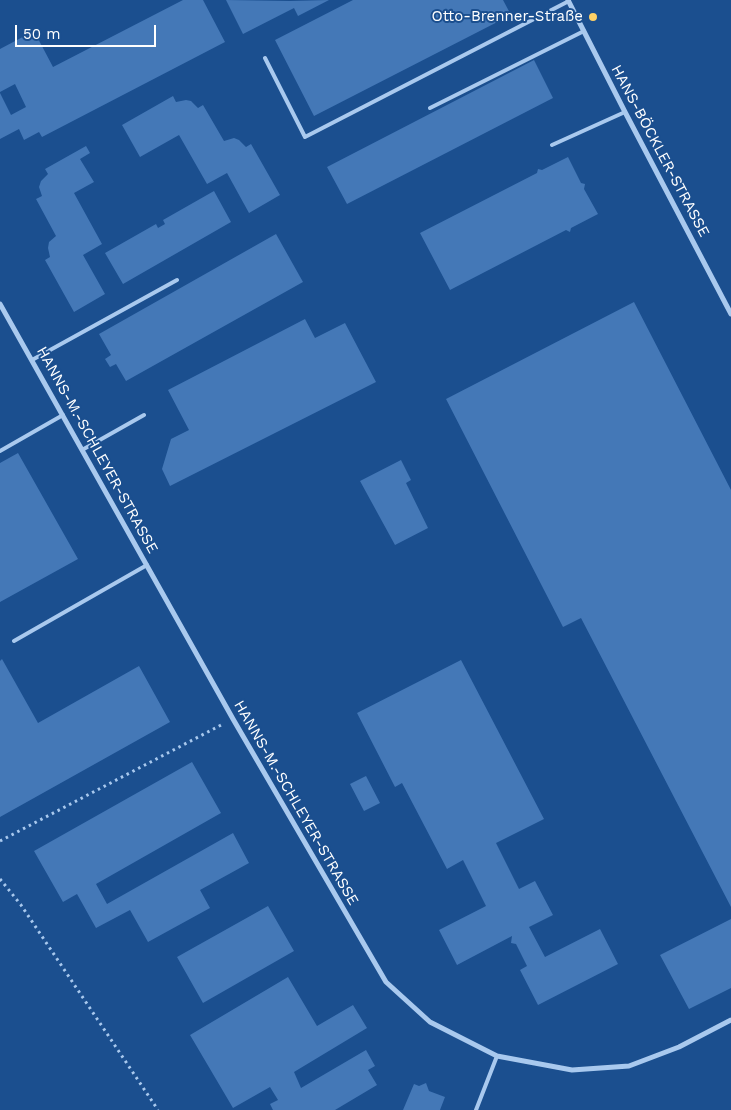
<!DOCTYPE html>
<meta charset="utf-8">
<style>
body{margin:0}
#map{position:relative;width:731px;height:1110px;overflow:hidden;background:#1b4f8f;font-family:"Work Sans",sans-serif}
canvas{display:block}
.scale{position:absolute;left:15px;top:25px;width:141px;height:22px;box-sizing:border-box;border:2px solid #fff;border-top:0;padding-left:6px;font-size:15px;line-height:18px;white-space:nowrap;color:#fff;-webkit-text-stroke:4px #1b4f8f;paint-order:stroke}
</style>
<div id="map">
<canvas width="731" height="1110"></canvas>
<div class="scale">50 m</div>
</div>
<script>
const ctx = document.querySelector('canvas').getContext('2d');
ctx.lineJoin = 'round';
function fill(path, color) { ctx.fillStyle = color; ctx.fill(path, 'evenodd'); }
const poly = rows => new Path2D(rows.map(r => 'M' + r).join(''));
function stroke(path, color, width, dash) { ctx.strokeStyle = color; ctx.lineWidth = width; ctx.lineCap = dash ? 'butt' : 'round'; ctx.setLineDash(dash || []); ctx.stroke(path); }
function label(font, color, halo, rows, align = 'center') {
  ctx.font = font + ' "Work Sans",sans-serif'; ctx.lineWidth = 4; ctx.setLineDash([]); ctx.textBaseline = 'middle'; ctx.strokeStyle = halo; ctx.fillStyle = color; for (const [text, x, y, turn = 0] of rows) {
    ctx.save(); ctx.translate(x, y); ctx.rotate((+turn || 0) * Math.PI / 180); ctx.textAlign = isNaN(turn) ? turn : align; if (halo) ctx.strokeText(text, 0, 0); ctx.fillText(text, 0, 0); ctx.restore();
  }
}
fill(poly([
 [183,0,203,0,225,42,42,137,39,132,24,140,19,129,0,139,0,93,11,115,26,107,15,84,0,92,0,49,34,31,53,67],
 [226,0,290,1,329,0,298,16,294,8,243,34],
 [353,0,503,0,511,15,314,116,275,40],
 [534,60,553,98,347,204,327,167],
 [173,96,176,102,186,100,191,101,198,108,203,105,224,141,234,138,239,140,246,147,251,144,280,195,249,213,227,173,207,184,179,135,140,157,122,125],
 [86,146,90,153,80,159,94,182,74,193,102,244,83,255,105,294,74,312,45,260,50,257,48,248,49,242,56,236,36,199,42,196,39,187,41,181,48,174,45,169],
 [568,157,581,183,585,184,584,189,598,214,571,228,570,232,566,230,450,290,420,233,537,173,538,169,542,170],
 [214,191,231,222,123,284,105,253,156,224,158,228,165,224,163,220],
 [276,234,303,282,126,381,116,364,110,367,105,359,111,355,99,334],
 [634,302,731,490,731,907,581,618,563,627,446,399],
 [305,319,315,338,345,323,376,382,170,486,162,469,171,439,189,430,168,390],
 [18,453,78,559,0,602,0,463],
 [401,460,411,480,406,483,428,528,395,545,360,481],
 [2,659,38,723,139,666,170,722,0,817,0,661],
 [461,660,544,819,496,843,519,889,535,881,553,915,529,927,545,957,600,929,618,964,538,1005,520,970,527,966,516,944,511,943,512,936,457,965,439,930,486,906,463,860,447,869,402,783,395,787,357,713],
 [192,762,221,813,96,884,107,904,233,833,249,863,200,890,210,908,148,942,130,910,96,928,77,894,63,902,34,851],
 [366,776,380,803,364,811,350,784],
 [268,906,294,951,203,1003,177,957],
 [731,919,731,988,689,1009,660,955],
 [288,977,317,1026,353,1005,367,1028,294,1072,301,1088,366,1050,375,1066,368,1070,377,1085,335,1110,273,1110,270,1104,278,1100,270,1087,233,1108,190,1035],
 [426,1083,429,1091,445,1097,440,1110,403,1110,414,1084,419,1086]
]), '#4478b7');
stroke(poly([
 [0,841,223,724],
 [0,879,21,905,158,1110]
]), '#a9c9ee', 3, [2.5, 4]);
stroke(poly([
 [265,58,305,137,569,1],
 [430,108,584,31],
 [552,145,625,112],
 [32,360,177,280],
 [82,450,144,415],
 [0,451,63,415],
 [14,641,147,565],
 [476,1110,497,1056]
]), '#a9c9ee', 4);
stroke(poly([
 [568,0,625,112,731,314],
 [0,304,233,719,386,982,430,1022,497,1056,572,1070,629,1066,679,1047,731,1020]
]), '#a9c9ee', 5);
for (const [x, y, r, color] of [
 [593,17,5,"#ffd166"]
]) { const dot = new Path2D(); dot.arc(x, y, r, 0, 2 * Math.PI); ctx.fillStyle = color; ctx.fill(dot); stroke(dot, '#1b4f8f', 2); }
label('15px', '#fff', '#1b4f8f', [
 ["Otto-Brenner-Straße",583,17]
], 'right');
label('15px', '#fff', '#1b4f8f', [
 ["HANS-BÖCKLER-STRASSE",660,151,62],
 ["HANNS-M.-SCHLEYER-STRASSE",97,450,61],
 ["HANNS-M.-SCHLEYER-STRASSE",296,803,60]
]);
</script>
